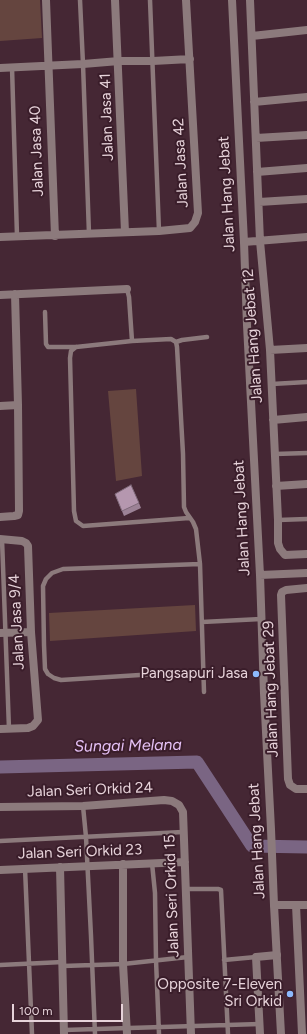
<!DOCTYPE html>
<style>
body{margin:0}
#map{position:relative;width:307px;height:1034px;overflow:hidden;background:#452734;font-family:Figtree,sans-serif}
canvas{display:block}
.scale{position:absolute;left:12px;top:1004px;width:111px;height:18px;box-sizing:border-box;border:2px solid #e7d3da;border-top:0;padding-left:5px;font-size:12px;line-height:14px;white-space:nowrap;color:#e7d3da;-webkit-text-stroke:3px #3a1d2a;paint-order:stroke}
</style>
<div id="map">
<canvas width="307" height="1034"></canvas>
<div class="scale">100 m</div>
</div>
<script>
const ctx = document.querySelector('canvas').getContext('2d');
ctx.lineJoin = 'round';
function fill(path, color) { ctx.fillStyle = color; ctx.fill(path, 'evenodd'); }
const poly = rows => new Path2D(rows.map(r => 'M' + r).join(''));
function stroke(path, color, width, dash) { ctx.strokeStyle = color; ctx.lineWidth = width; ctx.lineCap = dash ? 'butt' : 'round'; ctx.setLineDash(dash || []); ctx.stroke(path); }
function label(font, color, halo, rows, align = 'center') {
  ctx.font = font + ' Figtree,sans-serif'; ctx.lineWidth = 4; ctx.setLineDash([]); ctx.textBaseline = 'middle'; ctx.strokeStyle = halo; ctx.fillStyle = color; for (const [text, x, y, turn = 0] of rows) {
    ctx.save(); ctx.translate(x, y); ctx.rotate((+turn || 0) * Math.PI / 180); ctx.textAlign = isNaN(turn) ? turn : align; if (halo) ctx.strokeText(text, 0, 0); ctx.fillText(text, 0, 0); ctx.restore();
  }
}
fill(poly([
 [0,0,40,0,42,38,0,41],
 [136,389,142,476,116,481,108,391],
 [195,605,196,631,50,641,49,613]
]), '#65453f');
stroke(poly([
 [0,767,197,762,252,846,307,847]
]), '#7a6583', 13);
stroke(poly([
 [80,0,83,64,89,234],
 [150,0,159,231],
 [12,67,17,236],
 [127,289,129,297,132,341],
 [45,312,46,344,48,347,76,347,132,341,171,339,176,342,182,340,207,337],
 [176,342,177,347,183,454,184,507,186,512,193,522,196,529,200,564,204,692],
 [76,347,71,351,70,358,74,511,76,521,83,526,189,518],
 [272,384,307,382],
 [275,454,307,453],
 [278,520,307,519],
 [2,539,9,729],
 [200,564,63,569,52,573,46,579,43,586,44,645,45,669,48,674,54,678,61,680,203,671],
 [202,622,261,619],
 [83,806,86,837,91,936,95,1034],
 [0,841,183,832],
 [152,863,155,893,156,960,159,1034],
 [25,868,32,1034],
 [186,889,218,889,221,890,228,1034],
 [224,960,256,957],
 [0,965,63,962],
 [63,966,123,964,188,957],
 [64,1030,260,1024]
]), '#8c7a7c', 4.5);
stroke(poly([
 [46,0,55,236],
 [115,0,125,232],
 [250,0,260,241,270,350,278,520,278,543,280,549,285,555,307,554],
 [252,36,307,30],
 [0,68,83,64,119,61,153,61,190,59],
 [254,102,307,97],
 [256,138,307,135],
 [257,172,307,168],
 [259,202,307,199],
 [0,237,159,231,190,228,195,222,198,213,186,0],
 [244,242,307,237],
 [0,295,127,289],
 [270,350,307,348],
 [0,406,18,405],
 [273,420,307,417],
 [276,486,307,484],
 [0,517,14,516,18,515,19,511,18,405,15,294],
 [0,539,22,541,26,543,28,546,31,632,38,720,33,726,28,728,0,729],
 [307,588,286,590,282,592,281,595,288,779,290,785,296,789,307,789],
 [0,633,31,632],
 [0,807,83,806,164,800,172,801,179,805,183,812,191,1034],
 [123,864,123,964,127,1034],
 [60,867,64,1034],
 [0,870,185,862],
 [274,905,307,905],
 [296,905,302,1034],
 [260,1034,256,957,277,955]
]), '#8c7a7c', 8);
stroke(poly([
 [232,0,244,242,247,325,260,575,264,693,271,829,274,905,281,1034],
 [260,575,307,573]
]), '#8c7a7c', 8);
fill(poly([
 [115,494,139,503,141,508,124,516]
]), '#9c8296');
const building = poly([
 [131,485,139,503,122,511,115,494,131,485]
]);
fill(building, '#b597af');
stroke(building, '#7f6a7a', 1);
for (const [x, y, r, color] of [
 [256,674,4,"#8cb9fc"],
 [290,994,4,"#8cb9fc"]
]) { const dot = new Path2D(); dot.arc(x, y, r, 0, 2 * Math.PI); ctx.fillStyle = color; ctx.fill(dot); stroke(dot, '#3a1d2a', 1.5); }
label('15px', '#e7d3da', '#3a1d2a', [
 ["Jalan Jasa 41",107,117,-92],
 ["Jalan Jasa 40",37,151,-92],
 ["Jalan Jasa 42",181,163,-93],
 ["Jalan Hang Jebat",227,194,-93],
 ["Jalan Hang Jebat 12",253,336,-94],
 ["Jalan Hang Jebat",242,518,-93],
 ["Jalan Jasa 9/4",17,622,-93],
 ["Jalan Hang Jebat 29",271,689,-92],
 ["Jalan Seri Orkid 24",90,790,-2],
 ["Jalan Hang Jebat",257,841,-93],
 ["Jalan Seri Orkid 23",80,852,-2],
 ["Jalan Seri Orkid 15",172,896,-92]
]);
label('15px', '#e7d3da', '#3a1d2a', [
 ["Pangsapuri Jasa",248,674],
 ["Opposite 7-Eleven",282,985],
 ["Sri Orkid",282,1002]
], 'right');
label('italic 16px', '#e5c1f6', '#3a1d2a', [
 ["Sungai Melana",128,746,-1]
]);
</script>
